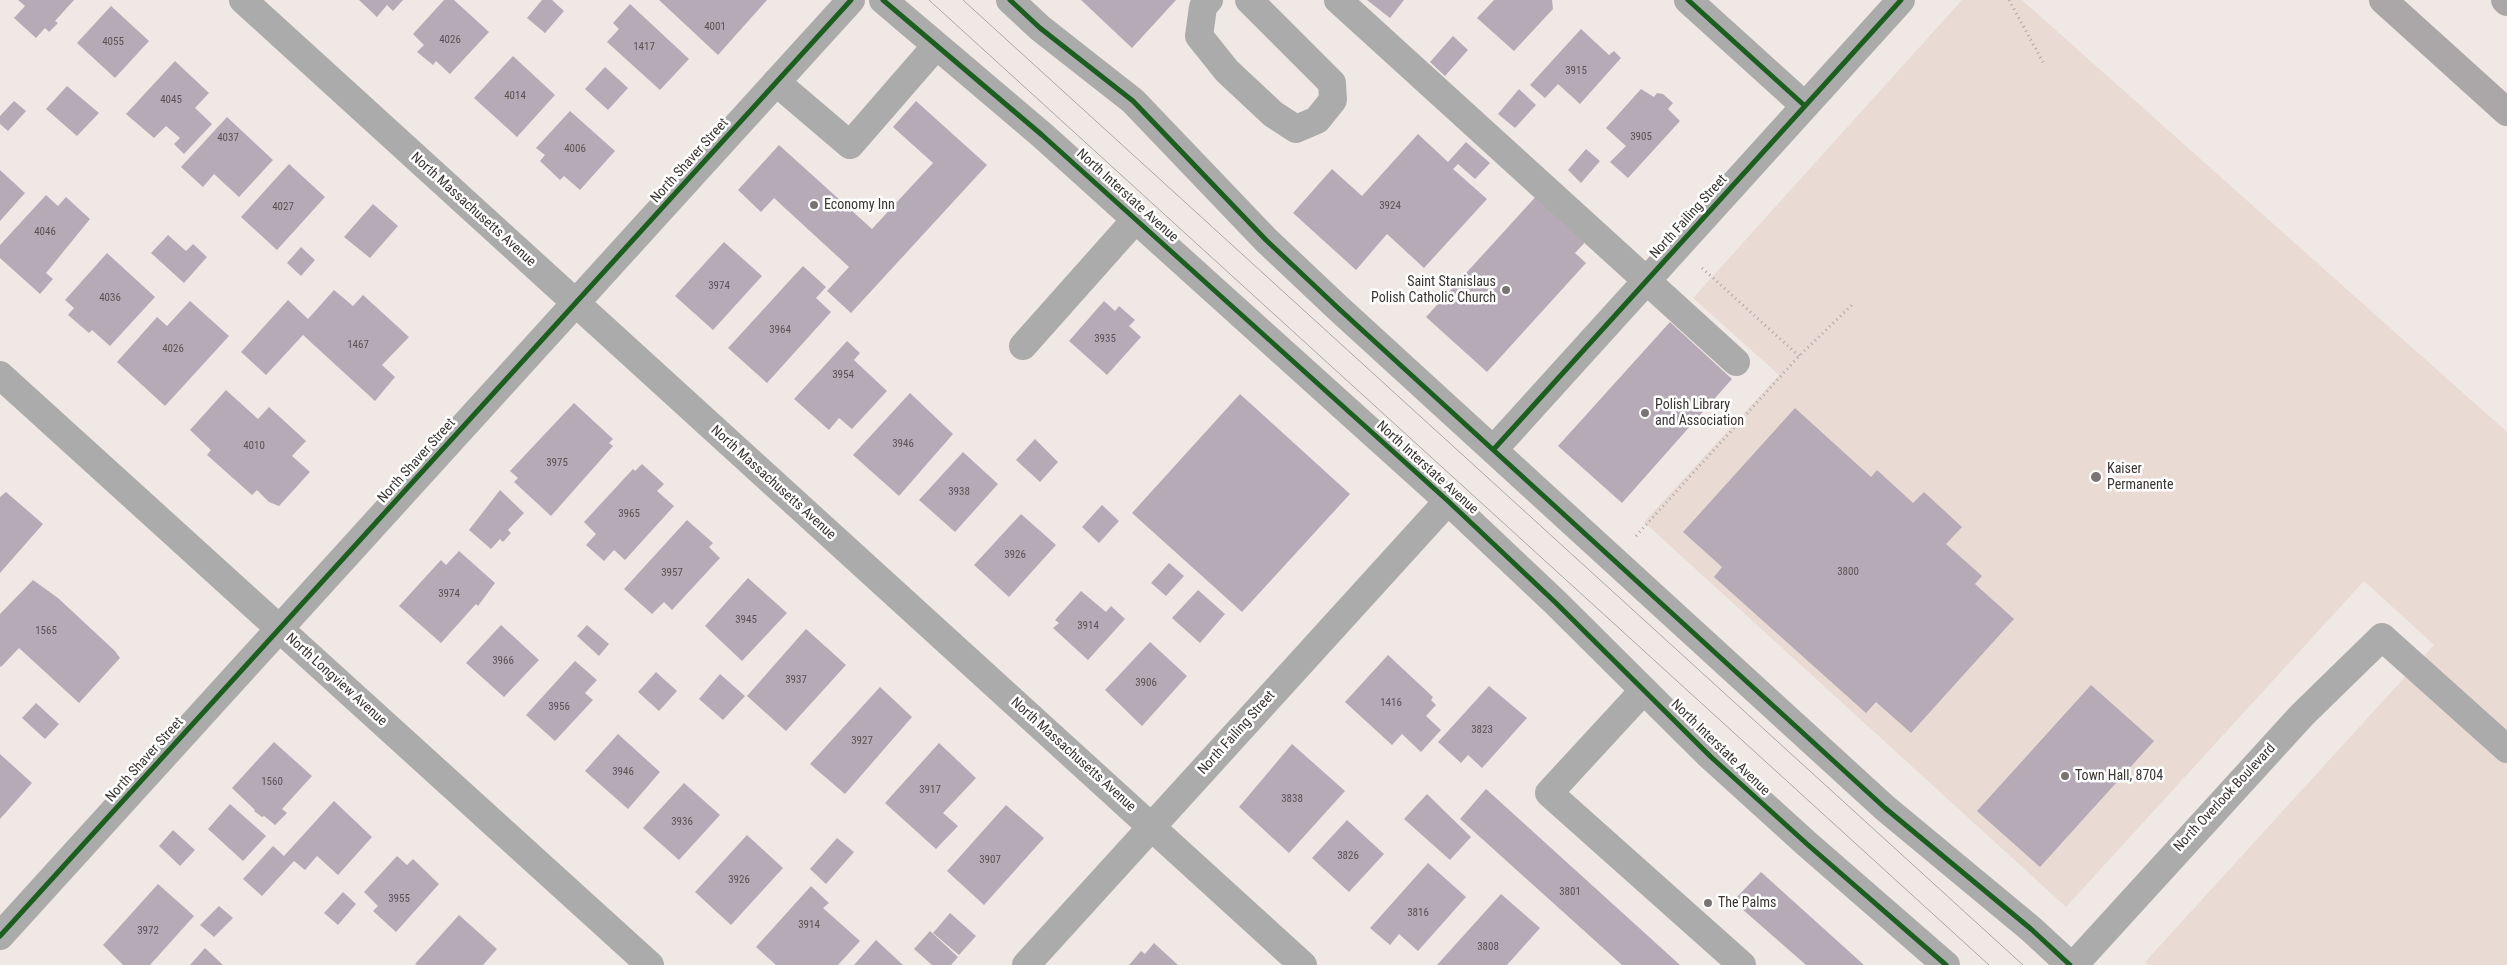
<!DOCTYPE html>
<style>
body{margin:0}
canvas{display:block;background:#f0e8e5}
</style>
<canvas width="2507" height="965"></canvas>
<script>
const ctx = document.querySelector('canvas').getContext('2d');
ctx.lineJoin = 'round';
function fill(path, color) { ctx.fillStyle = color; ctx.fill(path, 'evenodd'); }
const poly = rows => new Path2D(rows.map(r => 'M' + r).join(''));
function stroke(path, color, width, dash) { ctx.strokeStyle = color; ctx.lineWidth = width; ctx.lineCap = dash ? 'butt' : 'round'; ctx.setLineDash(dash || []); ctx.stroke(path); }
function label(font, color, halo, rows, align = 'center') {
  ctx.font = font + ' "Roboto Condensed",sans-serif'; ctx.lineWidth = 5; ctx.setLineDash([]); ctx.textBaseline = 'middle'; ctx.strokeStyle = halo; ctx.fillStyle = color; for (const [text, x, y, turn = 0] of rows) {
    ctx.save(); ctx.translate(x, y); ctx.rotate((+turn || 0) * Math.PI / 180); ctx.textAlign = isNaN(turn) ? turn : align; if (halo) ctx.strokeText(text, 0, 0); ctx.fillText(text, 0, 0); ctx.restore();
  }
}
fill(poly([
 [1962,0,2022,0,2507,432,2507,965,2149,965,2145,962,2434,645,2364,581,2066,907,1644,522,1779,375,1693,298]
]), '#eadad4');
fill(poly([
 [18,0,74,0,55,21,58,23,49,32,45,28,36,38,14,18,25,6],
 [359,0,403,0,393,11,387,5,377,17],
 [444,0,454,0,489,32,450,74,436,61,433,65,417,52,424,45,413,34],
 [542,0,552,0,564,11,545,33,527,18],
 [659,0,767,0,718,55],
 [1081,0,1176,0,1132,48],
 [1367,0,1404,0,1390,18],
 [1494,0,1552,0,1553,9,1514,51,1477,18],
 [630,4,689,59,660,90,607,42,619,29,613,23],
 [111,6,149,41,115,78,77,43],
 [1581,29,1609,55,1614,51,1621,58,1580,104,1558,84,1545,98,1530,85],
 [1453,36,1468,50,1445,76,1430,62],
 [513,56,555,95,517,137,474,98],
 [175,61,209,93,195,108,212,124,184,154,174,144,180,138,166,126,154,138,126,114],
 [605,67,628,88,608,110,585,89],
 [67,86,99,113,77,136,46,109],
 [1519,89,1536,105,1515,128,1498,114],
 [1641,89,1654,97,1657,93,1663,94,1673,103,1668,109,1680,121,1628,178,1610,162,1626,146,1606,128],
 [14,101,26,111,8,131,0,124,0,116],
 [916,101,987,165,851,313,827,291,849,267,774,198,761,212,738,190,779,145,872,229,933,163,893,127],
 [570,111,615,151,580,190,564,176,560,180,540,161,545,155,536,148],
 [227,117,273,160,239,197,214,174,203,187,181,167],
 [1418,134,1448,162,1466,142,1490,163,1475,179,1458,164,1453,169,1487,199,1424,268,1387,234,1356,270,1293,213,1332,169,1362,196],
 [1586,149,1600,161,1581,183,1568,170],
 [289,164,325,197,277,250,241,217],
 [0,170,25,193,0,221],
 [1540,192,1590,237,1575,253,1586,263,1487,372,1426,317],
 [46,195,58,206,66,197,90,219,46,273,53,279,40,294,0,258,0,245],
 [373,204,398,226,370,258,344,237],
 [168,235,186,251,193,244,207,257,184,283,151,253],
 [724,242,762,276,713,330,675,296],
 [301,247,315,260,301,276,287,263],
 [107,253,155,297,110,346,92,330,89,333,68,315,74,308,65,300],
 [803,266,826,287,816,298,831,312,767,383,728,348],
 [334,290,353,306,363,295,409,337,382,365,395,377,375,401,303,335,266,375,241,352,288,300,308,319],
 [190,301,229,336,165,406,117,362,157,317,167,326],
 [1104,301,1115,311,1119,306,1135,320,1129,326,1141,337,1107,375,1069,341],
 [1670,322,1732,379,1622,503,1558,446],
 [847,341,860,353,854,360,887,391,852,429,839,418,829,430,794,399],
 [226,390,258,419,269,407,306,441,292,456,310,472,279,506,269,502,257,490,252,495,207,455,211,450,190,430],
 [910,393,953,434,899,496,853,455],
 [1240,394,1350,494,1242,612,1132,513],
 [574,403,613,439,609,443,613,446,551,516,514,482,518,478,510,471],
 [1795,408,1871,477,1877,470,1913,503,1924,492,1962,527,1946,544,1982,576,1975,584,2014,619,1911,733,1876,702,1866,713,1714,577,1722,567,1683,532],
 [1035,439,1058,462,1040,482,1016,460],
 [963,452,998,484,955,532,919,500],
 [642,464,664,484,657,491,674,506,625,560,614,550,604,561,586,545,596,534,584,522,633,469,635,471],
 [500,490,524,513,508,530,511,533,503,542,500,539,491,549,469,530],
 [6,492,43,524,0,573,0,497],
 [1102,505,1119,521,1099,543,1082,527],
 [1021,514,1056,545,1009,597,974,565],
 [687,520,713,543,709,547,720,558,672,610,664,602,652,614,624,589],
 [459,551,495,583,478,606,476,604,441,643,399,606,441,560,446,565],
 [1169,563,1184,576,1166,596,1151,583],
 [748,578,787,613,742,661,705,626],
 [33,580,58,598,115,651,120,658,79,703,19,648,1,667,0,666,0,614],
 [1198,590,1225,614,1200,643,1172,618],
 [1081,591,1106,612,1111,606,1125,619,1088,660,1053,628,1059,623,1055,620],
 [501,625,539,660,504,697,466,663],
 [587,625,609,644,599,656,577,636],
 [806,629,846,665,786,731,747,696],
 [1150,642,1187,676,1142,726,1105,690],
 [1388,655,1433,697,1431,700,1436,705,1426,716,1441,730,1421,752,1402,734,1392,745,1345,702],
 [575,661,597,680,585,693,593,700,555,741,526,715],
 [656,672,677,691,659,711,638,692],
 [720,674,745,696,723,720,699,699],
 [2091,685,2154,741,2040,867,1977,811],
 [1489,686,1527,718,1482,768,1468,755,1461,763,1438,742],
 [880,687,912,717,845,794,810,764],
 [36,703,59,724,45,739,22,718],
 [618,734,660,772,628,809,585,771],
 [274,742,312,776,282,809,287,813,275,825,264,816,262,817,254,811,255,810,232,788],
 [939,743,976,778,943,813,958,826,936,849,885,803],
 [1292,744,1345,791,1289,853,1239,807],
 [0,754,32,783,0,819],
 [684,783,720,815,679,860,643,828],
 [1486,789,1680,965,1622,965,1460,819],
 [1427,794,1471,837,1450,860,1404,819],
 [334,801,372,837,338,875,317,856,305,870,294,861,262,896,243,879,273,846,284,856],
 [230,804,266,836,243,861,208,829],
 [1006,805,1044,838,984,905,947,871],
 [1347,820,1384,854,1349,892,1312,858],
 [173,830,195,850,180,866,159,846],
 [747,835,783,868,731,925,695,892],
 [837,838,854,852,826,884,810,869],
 [397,856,407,865,413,859,439,884,396,932,373,911,378,906,364,892],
 [1428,863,1466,897,1418,951,1399,934,1390,945,1370,928],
 [1761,872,1864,965,1806,965,1733,901],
 [158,884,194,916,150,965,123,965,103,945],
 [811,886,829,903,823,908,860,941,838,965,776,965,756,947],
 [343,892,356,904,338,925,324,913],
 [1501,894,1540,928,1507,965,1437,965],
 [219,906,233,918,214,937,200,925],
 [950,913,976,936,959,955,933,933],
 [459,915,497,949,483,965,417,965,415,964],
 [930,931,958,957,951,965,932,965,914,949],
 [876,940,903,965,854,965],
 [1154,943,1178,965,1129,965,1141,951,1145,954],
 [205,948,223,965,190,965]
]), '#b6aab7');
stroke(poly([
 [2009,0,2044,64],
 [1702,268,1799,356],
 [1636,536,1799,356,1852,305]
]), '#a9a7a7', 3, [1, 4]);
stroke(poly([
 [243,0,1303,965],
 [883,0,1042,135,1448,501,1556,603,1711,757,1807,844,1946,965],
 [1010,0,1040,28,1133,101,1266,240,1338,308,1885,808,2031,929,2070,965],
 [1209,0,1203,7,1199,36,1227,71,1273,114,1296,129,1317,120,1333,100,1332,83,1249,0],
 [1338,0,1736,362],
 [1688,0,1805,106],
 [776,82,850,145,936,46],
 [1023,346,1136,219],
 [0,375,650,965],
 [1494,449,1901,0],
 [1644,690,1549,793,1742,965],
 [0,936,851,0],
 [1026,965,1448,501],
 [2074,965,2302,715,2382,637,2507,749]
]), '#acabab', 28);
stroke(poly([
 [2383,0,2507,112],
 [2505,0,2507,2]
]), '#aba7a8', 28);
stroke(poly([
 [929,0,1989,965],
 [963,0,2023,965]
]), '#a9a7a7', 1);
stroke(poly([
 [883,0,1042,135,1448,501,1556,603,1711,757,1807,844,1946,965],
 [1010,0,1040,28,1133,101,1266,240,1338,308,1885,808,2031,929,2070,965],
 [1688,0,1805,106],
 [1494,449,1901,0],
 [0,936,851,0]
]), '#1b5e20', 5);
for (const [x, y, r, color] of [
 [814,205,5,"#7a7371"],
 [1506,290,5,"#7a7371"],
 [1645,413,5,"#7a7371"],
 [2096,477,6,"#7a7371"],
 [2065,776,5,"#7a7371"],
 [1708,903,5,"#7a7371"]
]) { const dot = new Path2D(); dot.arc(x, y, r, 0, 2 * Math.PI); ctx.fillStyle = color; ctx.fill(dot); stroke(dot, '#fff', 2); }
label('11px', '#595253', null, [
 ["4001",715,27],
 ["4026",450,40],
 ["4055",113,42],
 ["1417",644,47],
 ["3915",1576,71],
 ["4014",515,96],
 ["4045",171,100],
 ["3905",1641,137],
 ["4037",228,138],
 ["4006",575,149],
 ["3924",1390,206],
 ["4027",283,207],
 ["4046",45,232],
 ["3974",719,286],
 ["4036",110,298],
 ["3964",780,330],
 ["3935",1105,339],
 ["1467",358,345],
 ["4026",173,349],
 ["3954",843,375],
 ["3946",903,444],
 ["4010",254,446],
 ["3975",557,463],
 ["3938",959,492],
 ["3965",629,514],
 ["3926",1015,555],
 ["3800",1848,572],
 ["3957",672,573],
 ["3974",449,594],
 ["3945",746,620],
 ["3914",1088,626],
 ["1565",46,631],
 ["3966",503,661],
 ["3937",796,680],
 ["3906",1146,683],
 ["1416",1391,703],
 ["3956",559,707],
 ["3823",1482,730],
 ["3927",862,741],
 ["3946",623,772],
 ["1560",272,782],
 ["3917",930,790],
 ["3838",1292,799],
 ["3936",682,822],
 ["3826",1348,856],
 ["3907",990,860],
 ["3926",739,880],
 ["3801",1570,892],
 ["3955",399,899],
 ["3816",1418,913],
 ["3914",809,925],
 ["3972",148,931],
 ["3808",1488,947]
]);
label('14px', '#3a3432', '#fff', [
 ["North Shaver Street",690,161,-48],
 ["North Interstate Avenue",1127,196,42],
 ["North Massachusetts Avenue",473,210,42],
 ["North Failing Street",1689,217,-48],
 ["North Shaver Street",417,461,-48],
 ["North Interstate Avenue",1427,468,42],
 ["North Massachusetts Avenue",773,483,42],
 ["North Longview Avenue",336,680,42],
 ["North Failing Street",1237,733,-48],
 ["North Interstate Avenue",1720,748,44],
 ["North Massachusetts Avenue",1073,755,42],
 ["North Shaver Street",145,760,-48],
 ["North Overlook Boulevard",2225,798,-47]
]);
label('14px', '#3a3432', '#fff', [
 ["Economy Inn",824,205],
 ["Saint Stanislaus",1496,282,"right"],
 ["Polish Catholic Church",1496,298,"right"],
 ["Polish Library",1655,405],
 ["and Association",1655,421],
 ["Kaiser",2107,469],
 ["Permanente",2107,485],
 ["Town Hall, 8704",2075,776],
 ["The Palms",1718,903]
], 'left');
</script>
